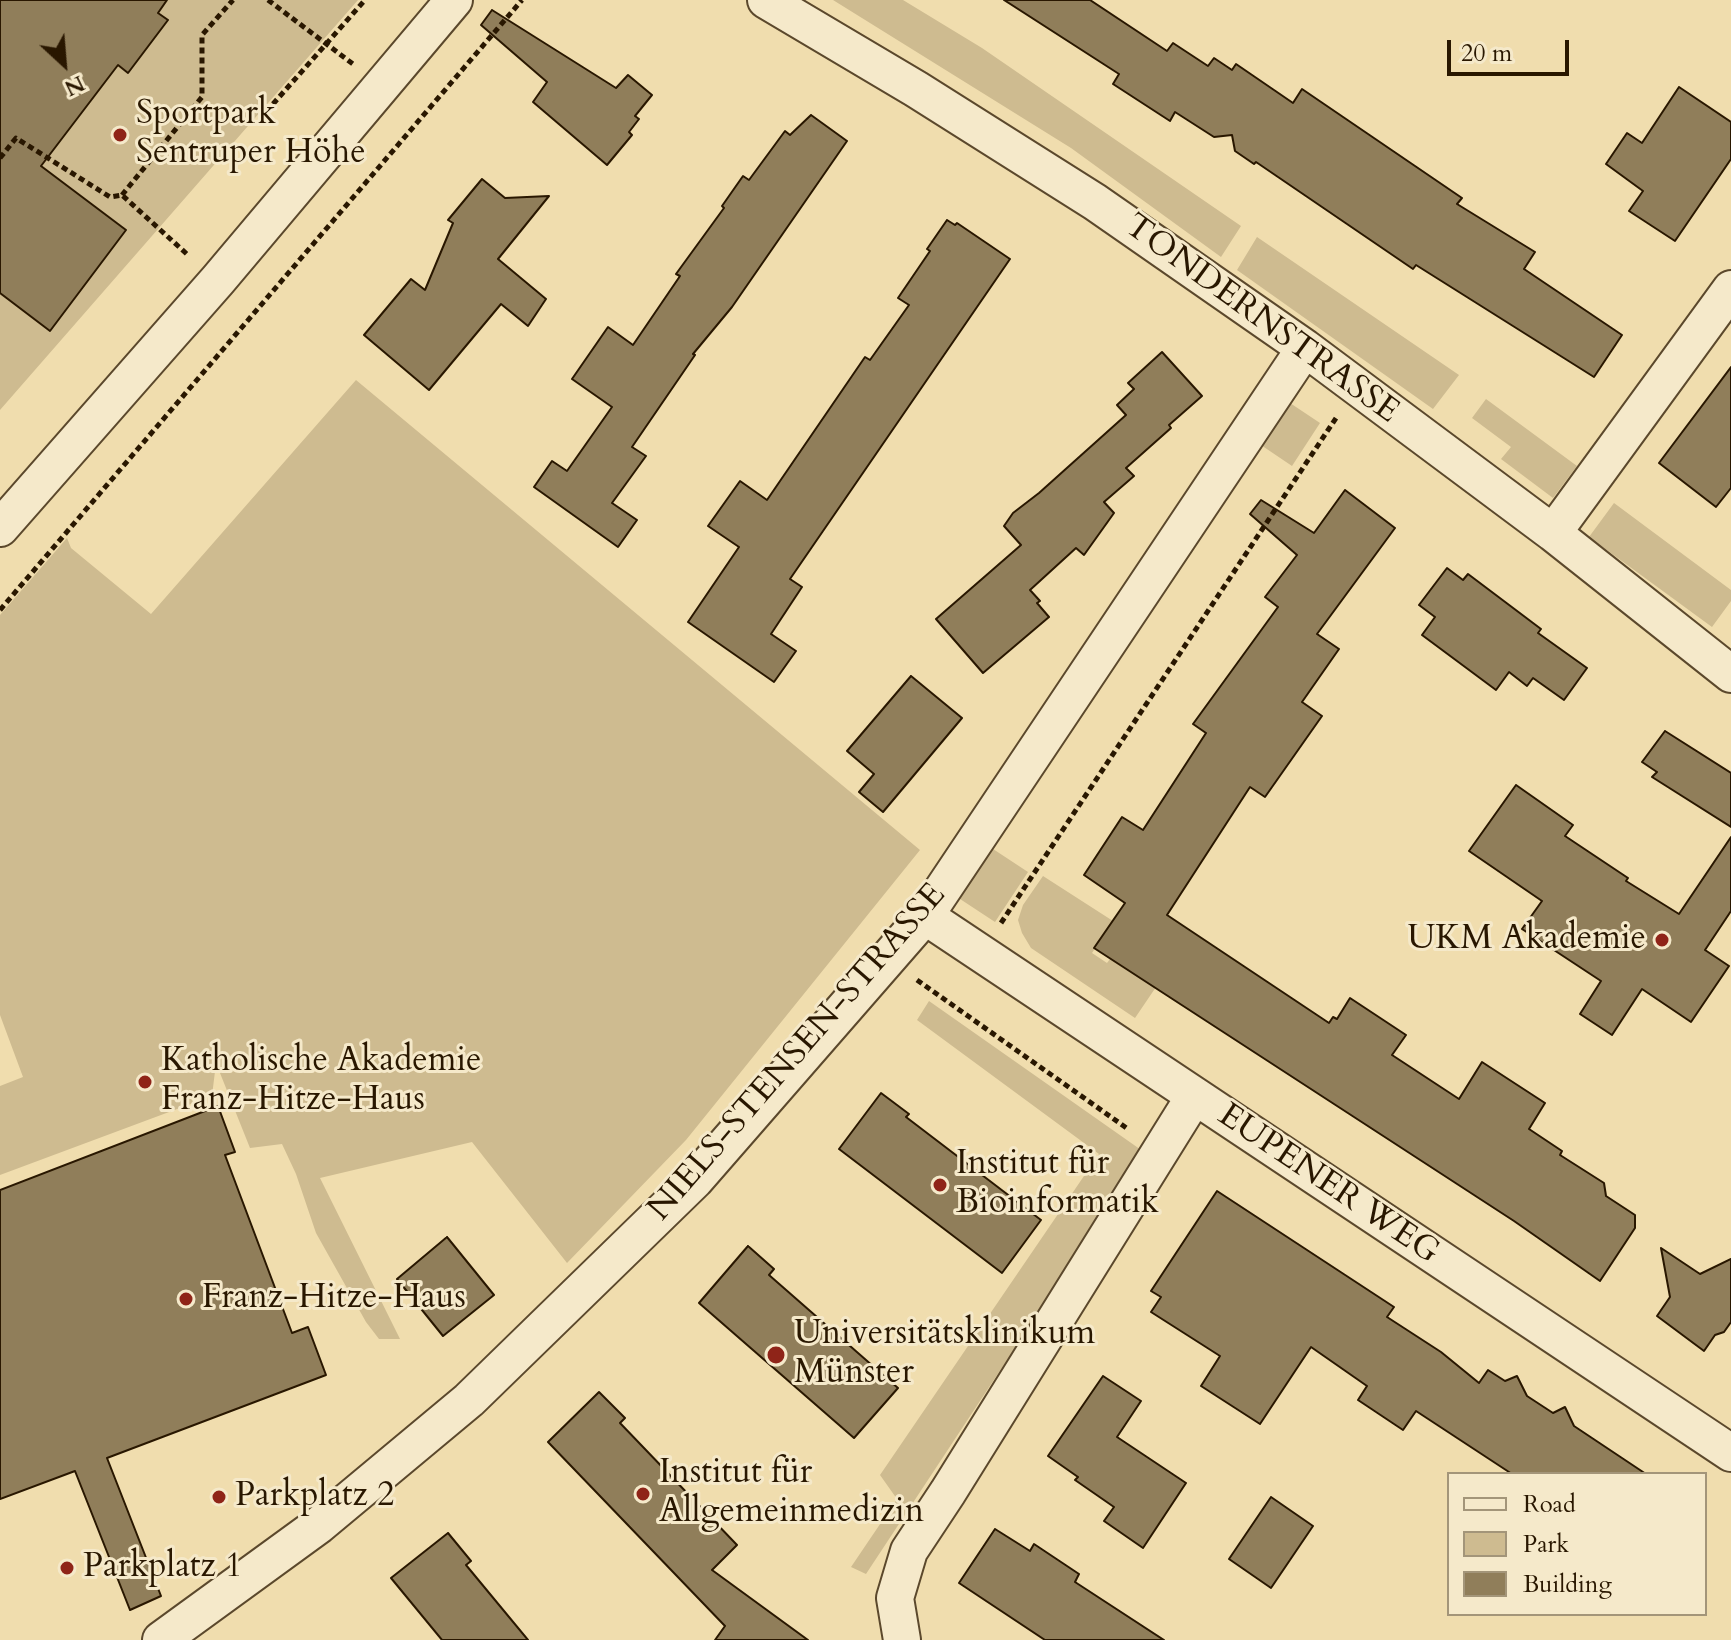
<!DOCTYPE html>
<meta charset="utf-8">
<style>
body{margin:0}
#map{position:relative;width:1731px;height:1640px;overflow:hidden;background:#f0ddae;font-family:Cardo,serif}
canvas{display:block}
.legend{position:absolute;left:1447px;top:1472px;width:260px;height:144px;box-sizing:border-box;background:#f5e9ca;border:2px solid #a39579;margin:0;padding:10px 14px;list-style:none;font-size:24px;color:#291700}
.legend li{display:flex;align-items:center;gap:16px;height:40px}
.legend b{width:40px;border:2px solid #a39579}
.north{position:absolute;left:24px;top:24px;width:80px;height:80px;-webkit-text-stroke:6px #f5e9ca;paint-order:stroke;rotate:154deg;font-size:22px;font-weight:700;line-height:32px;text-align:center;color:#291700}
.north::after{content:'';display:block;margin:auto;width:28px;height:36px;background:#291700;clip-path:polygon(50% 0,100% 100%,50% 72%,0 100%)}
.scale{position:absolute;left:1447px;top:40px;width:122px;height:36px;box-sizing:border-box;border:4px solid #291700;border-top:0;padding-left:10px;font-size:24px;line-height:28px;white-space:nowrap;color:#291700;-webkit-text-stroke:6px #f5e9ca;paint-order:stroke}
</style>
<div id="map">
<canvas width="1731" height="1640"></canvas>
<ul class="legend">
<li><b style="height:10px;background:#f5e9ca"></b>Road</li>
<li><b style="height:22px;background:#cebb90"></b>Park</li>
<li><b style="height:22px;background:#907e5a"></b>Building</li>
</ul>
<div class="north">N</div>
<div class="scale">20 m</div>
</div>
<script>
const ctx = document.querySelector('canvas').getContext('2d');
ctx.lineJoin = 'round';
function fill(path, color) { ctx.fillStyle = color; ctx.fill(path, 'evenodd'); }
const poly = rows => new Path2D(rows.map(r => 'M' + r).join(''));
function stroke(path, color, width, dash) { ctx.strokeStyle = color; ctx.lineWidth = width; ctx.lineCap = dash ? 'butt' : 'round'; ctx.setLineDash(dash || []); ctx.stroke(path); }
function label(font, color, halo, rows, align = 'center') {
  ctx.font = font + ' Cardo,serif'; ctx.lineWidth = 6; ctx.setLineDash([]); ctx.textBaseline = 'middle'; ctx.strokeStyle = halo; ctx.fillStyle = color; for (const [text, x, y, turn = 0] of rows) {
    ctx.save(); ctx.translate(x, y); ctx.rotate((+turn || 0) * Math.PI / 180); ctx.textAlign = isNaN(turn) ? turn : align; if (halo) ctx.strokeText(text, 0, 0); ctx.fillText(text, 0, 0); ctx.restore();
  }
}
fill(poly([
 [0,0,358,0,0,410],
 [833,0,903,0,982,48,1241,226,1221,257,1071,148],
 [1257,237,1459,375,1433,409,1237,270],
 [356,380,920,850,686,1140,567,1263,472,1142,320,1178,400,1339,379,1339,366,1322,316,1233,296,1174,282,1144,250,1148,216,1063,212,1096,0,1175,0,1086,23,1077,0,1015,0,615,67,538,71,548,151,614],
 [1284,399,1320,423,1292,466,1255,441],
 [1486,399,1577,466,1553,498,1501,459,1511,447,1472,418],
 [1614,503,1731,590,1731,601,1712,627,1589,537],
 [990,847,1028,872,995,922,957,897],
 [1043,876,1113,921,1092,953,1107,963,1110,959,1136,976,1154,949,1173,962,1135,1018,1031,948,1022,933,1018,920,1023,905],
 [929,1001,1144,1152,866,1574,851,1567,897,1499,880,1475,1099,1154,917,1020]
]), '#cebb90');
const building = poly([
 [0,0,167,0,158,13,168,20,128,73,118,65,41,166,126,230,50,331,0,293,0,0],
 [1004,0,1090,0,1167,51,1173,43,1208,66,1214,58,1232,70,1236,64,1293,103,1302,89,1462,198,1457,204,1535,252,1524,269,1622,335,1594,377,1416,265,1413,269,1256,162,1254,164,1235,151,1232,135,1214,137,1175,112,1170,121,1113,84,1119,74,1004,0],
 [492,10,616,88,628,75,652,95,635,116,639,119,629,132,632,135,607,165,533,102,547,82,481,25,492,10],
 [1679,87,1731,122,1731,159,1675,241,1629,211,1643,191,1606,164,1627,133,1642,143,1679,87],
 [811,115,847,141,732,307,693,354,695,355,632,447,646,456,612,503,637,520,618,547,534,487,552,461,567,471,612,407,572,379,608,327,633,345,680,276,676,274,724,208,722,206,743,176,749,180,785,131,790,135,811,115],
 [482,179,505,198,549,196,498,259,546,299,528,326,501,304,429,390,364,335,411,279,425,290,453,223,448,220,482,179],
 [947,220,955,225,957,223,1010,259,790,579,802,587,771,634,796,651,774,682,688,622,739,547,708,526,740,481,767,500,865,357,870,360,909,305,898,298,930,251,927,249,947,220],
 [1162,352,1202,396,1169,425,1171,428,1126,468,1134,476,1104,502,1114,513,1084,555,1076,548,1030,590,1040,601,1037,603,1049,617,983,673,936,619,1021,545,1004,526,1013,513,1039,493,1126,415,1117,405,1134,389,1128,383,1162,352],
 [1731,367,1731,488,1716,507,1659,463,1731,367],
 [1345,490,1395,528,1317,634,1339,649,1302,702,1322,716,1265,797,1250,787,1167,915,1329,1023,1333,1017,1337,1019,1350,998,1406,1035,1392,1055,1459,1099,1482,1062,1545,1103,1529,1129,1562,1151,1560,1155,1604,1183,1606,1196,1635,1215,1635,1228,1600,1281,1514,1221,1094,948,1125,903,1084,875,1122,817,1143,830,1206,733,1193,724,1278,607,1265,597,1297,555,1250,514,1261,500,1314,533,1345,490],
 [1447,568,1463,580,1468,574,1541,629,1538,633,1587,668,1564,700,1533,678,1527,686,1509,672,1496,690,1422,635,1435,617,1419,605,1447,568],
 [911,676,962,718,883,812,859,792,874,774,847,751,911,676],
 [1665,731,1731,773,1731,827,1652,777,1657,772,1642,762,1665,731],
 [1516,785,1573,825,1565,836,1628,878,1626,881,1679,914,1731,837,1731,911,1705,950,1729,966,1691,1022,1642,989,1612,1035,1580,1014,1601,981,1522,929,1542,901,1469,851,1516,785],
 [881,1093,909,1114,906,1117,1041,1220,1002,1273,839,1149,881,1093],
 [218,1106,235,1152,225,1155,292,1333,308,1327,326,1375,107,1458,161,1596,130,1610,75,1471,0,1499,0,1190,218,1106],
 [1217,1191,1394,1307,1387,1317,1441,1352,1479,1383,1488,1370,1505,1381,1517,1376,1527,1396,1553,1413,1565,1407,1574,1426,1646,1474,1512,1474,1416,1411,1403,1430,1358,1400,1367,1386,1311,1347,1260,1424,1201,1386,1220,1356,1151,1312,1161,1297,1151,1291,1217,1191],
 [447,1237,494,1295,443,1336,397,1279,447,1237],
 [748,1246,774,1269,769,1275,898,1388,854,1438,699,1303,748,1246],
 [1661,1248,1700,1274,1731,1259,1731,1322,1724,1332,1715,1335,1704,1351,1657,1316,1670,1297,1661,1248],
 [1103,1376,1141,1401,1117,1437,1186,1483,1143,1548,1104,1521,1114,1507,1075,1480,1078,1477,1048,1456,1103,1376],
 [599,1392,625,1418,620,1423,737,1545,712,1570,808,1640,715,1640,725,1626,548,1442,599,1392],
 [1271,1497,1313,1526,1271,1588,1229,1559,1271,1497],
 [995,1529,1030,1551,1034,1544,1079,1574,1075,1582,1164,1640,1045,1640,959,1583,995,1529],
 [448,1533,471,1561,466,1565,528,1640,442,1640,391,1578,448,1533]
]);
fill(building, '#907e5a');
stroke(building, '#291700', 2);
const minor = poly([
 [766,0,916,89,1095,202,1305,348,1553,533,1731,674],
 [0,528,218,280,454,0],
 [1553,533,1731,289],
 [925,916,1731,1453],
 [161,1640,319,1525,469,1400,695,1180,925,916,1305,348],
 [902,1640,895,1598,909,1551,948,1492,1194,1097]
]);
stroke(minor, '#5b482c', 40);
stroke(poly([
 [268,0,353,64],
 [273,104,365,0],
 [0,158,16,138,110,197,122,195,189,256],
 [122,195,202,97,202,35,233,0],
 [0,610,522,0],
 [1001,923,1336,418],
 [917,980,1128,1129]
]), '#291700', 5, [6, 4]);
stroke(minor, '#f5e9ca', 36);
for (const [x, y, r, color] of [
 [120,135,8,"#8f2418"],
 [1662,940,8,"#8f2418"],
 [145,1082,8,"#8f2418"],
 [940,1185,8,"#8f2418"],
 [186,1299,8,"#8f2418"],
 [776,1355,10,"#8f2418"],
 [643,1494,8,"#8f2418"],
 [219,1497,8,"#8f2418"],
 [67,1568,8,"#8f2418"]
]) { const dot = new Path2D(); dot.arc(x, y, r, 0, 2 * Math.PI); ctx.fillStyle = color; ctx.fill(dot); stroke(dot, '#f5e9ca', 3); }
label('34px', '#291700', '#f5e9ca', [
 ["Sportpark",136,115],
 ["Sentruper Höhe",136,154],
 ["UKM Akademie",1646,940,"right"],
 ["Katholische Akademie",161,1062],
 ["Franz-Hitze-Haus",161,1101],
 ["Institut für",956,1165],
 ["Bioinformatik",956,1204],
 ["Franz-Hitze-Haus",202,1299],
 ["Universitätsklinikum",794,1335],
 ["Münster",794,1374],
 ["Institut für",659,1474],
 ["Allgemeinmedizin",659,1513],
 ["Parkplatz 2",235,1497],
 ["Parkplatz 1",83,1568]
], 'left');
label('34px', '#291700', '#f5e9ca', [
 ["TONDERNSTRASSE",1261,320,36],
 ["NIELS-STENSEN-STRASSE",798,1053,-49],
 ["EUPENER WEG",1328,1185,34]
]);
</script>
